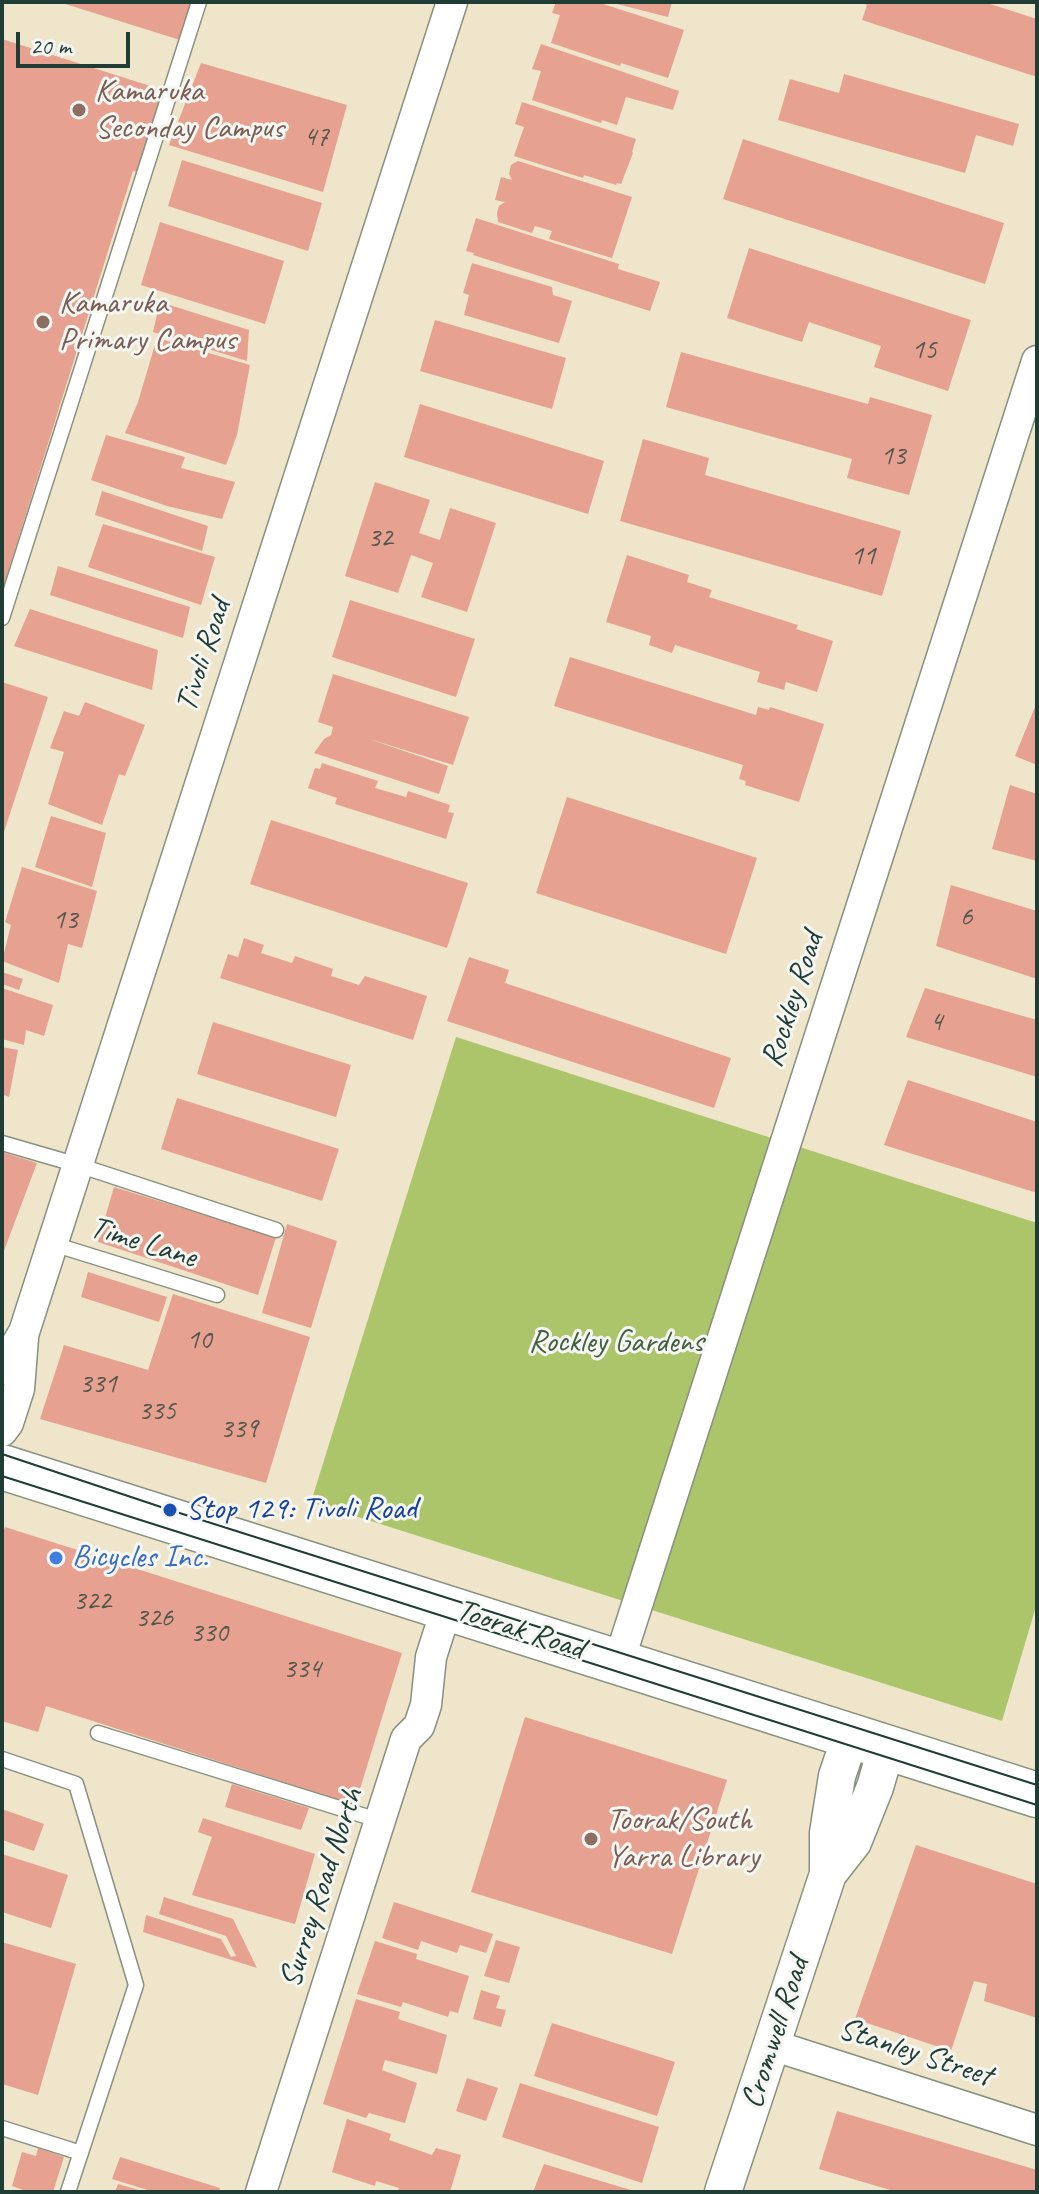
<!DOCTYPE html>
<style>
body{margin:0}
#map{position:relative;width:1039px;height:2194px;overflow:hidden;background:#efe5ca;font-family:Caveat,sans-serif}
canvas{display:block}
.frame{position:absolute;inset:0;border:4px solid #1f3d34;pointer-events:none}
.scale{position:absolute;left:16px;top:32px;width:114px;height:36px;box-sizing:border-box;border:4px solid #1f3d34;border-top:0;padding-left:10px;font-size:24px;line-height:28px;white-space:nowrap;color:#1f3d34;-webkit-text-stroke:6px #f6f6f2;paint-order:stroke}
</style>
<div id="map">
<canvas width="1039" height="2194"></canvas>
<div class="frame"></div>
<div class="scale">20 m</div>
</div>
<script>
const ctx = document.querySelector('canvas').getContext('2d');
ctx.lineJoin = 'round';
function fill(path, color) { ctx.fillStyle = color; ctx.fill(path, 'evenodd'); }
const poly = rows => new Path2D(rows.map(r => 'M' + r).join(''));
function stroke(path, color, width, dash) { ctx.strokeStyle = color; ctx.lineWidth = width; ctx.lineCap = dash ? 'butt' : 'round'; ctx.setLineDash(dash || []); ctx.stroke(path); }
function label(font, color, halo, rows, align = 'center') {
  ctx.font = font + ' Caveat,sans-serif'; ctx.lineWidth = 6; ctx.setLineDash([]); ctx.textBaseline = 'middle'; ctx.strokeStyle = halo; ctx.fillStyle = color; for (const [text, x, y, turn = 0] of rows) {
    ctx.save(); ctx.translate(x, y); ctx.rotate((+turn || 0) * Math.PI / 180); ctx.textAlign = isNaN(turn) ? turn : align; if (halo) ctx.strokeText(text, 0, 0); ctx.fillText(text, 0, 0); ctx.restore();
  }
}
fill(poly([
 [456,1037,1037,1223,1037,1603,1002,1721,311,1502]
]), '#acc46a');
fill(poly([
 [59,2,192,2,180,40],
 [556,2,597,2,684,30,668,78,621,63,620,66,551,43,560,15,552,13],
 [672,2,668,17,613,3,613,2],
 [860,2,984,2,1037,19,1037,77,862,20,867,5],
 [2,39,163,90,137,172,133,171,3,588],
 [541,44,679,91,673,110,626,97,617,125,602,120,601,123,532,100,541,71,532,69],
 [201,63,347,105,323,192,169,145],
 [844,74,1019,124,1013,146,976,135,965,173,778,120,790,79,839,93],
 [522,102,636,139,632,152,633,153,621,184,617,183,616,185,584,175,583,178,514,156,524,127,515,124],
 [743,139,1004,223,985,284,723,199],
 [182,160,322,203,308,251,168,206],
 [518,161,632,197,612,258,549,239,552,231,535,226,532,233,498,222,497,213,499,206,505,202,495,200,501,177,512,180,509,174,511,165],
 [476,218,619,264,618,269,660,282,650,311,473,255,474,253,466,251],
 [160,222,284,261,265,324,141,285],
 [749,248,971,320,948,391,874,367,881,346,809,322,802,342,727,318],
 [472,263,552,287,553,295,572,301,559,343,464,315,469,295,463,293],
 [160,302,249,330,247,361,153,332],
 [435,320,566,358,552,409,420,371],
 [157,338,250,365,237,435,226,465,125,433,138,402],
 [681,352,868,404,870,397,932,415,909,495,847,478,852,459,666,407],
 [420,404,604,461,588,514,404,457],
 [106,435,185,457,181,468,235,482,222,519,167,506,91,480],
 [643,439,709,458,705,475,901,531,882,596,620,521],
 [375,482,430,500,419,533,440,540,450,508,496,523,467,612,421,597,433,563,411,555,398,593,345,576],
 [102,491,208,526,202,551,95,515],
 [103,524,215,557,201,605,88,567],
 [627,555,689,575,687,582,712,590,709,597,798,625,796,629,833,641,817,692,786,682,784,690,757,682,760,672,675,645,672,653,649,645,651,636,606,622],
 [58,566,190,607,183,638,50,595],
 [350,600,475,639,456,697,332,657],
 [30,609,158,650,152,690,14,646],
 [570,657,756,715,758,707,769,710,770,707,824,724,799,802,745,785,746,781,739,779,743,765,554,706],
 [333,674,469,717,453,765,366,738,448,766,439,794,314,753,324,739,331,735,333,727,318,722],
 [2,682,48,697,3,835,2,835],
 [85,702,145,725,125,776,119,774,102,825,48,804,64,752,50,748,64,711,79,716],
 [1037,702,1037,765,1015,756],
 [322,763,378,781,375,788,406,797,408,791,450,805,448,812,454,813,446,839,335,804,337,798,308,788,315,768,320,769],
 [1010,785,1037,794,1037,861,992,849],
 [567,797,757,858,726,954,536,893],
 [51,816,106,833,92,887,35,867],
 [271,820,468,883,447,948,250,884],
 [22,867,97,891,82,948,68,944,59,983,2,961,11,925,5,922],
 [951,885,1037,911,1037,979,936,946],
 [244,938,264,945,261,953,292,963,295,956,333,969,331,976,359,985,365,976,427,996,413,1040,220,978,228,954,238,957],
 [469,957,509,970,505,983,731,1058,714,1108,447,1021],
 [2,972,23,979,19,990,2,984],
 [2,988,53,1005,44,1036,26,1030,24,1045,2,1039],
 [925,988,1037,1020,1037,1077,906,1037],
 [213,1022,351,1065,336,1117,197,1074],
 [2,1047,18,1050,9,1097,2,1094],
 [908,1080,1037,1122,1037,1193,884,1145],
 [177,1098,339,1149,322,1201,161,1149],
 [2,1152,37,1163,2,1256],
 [114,1187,276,1237,258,1295,98,1242],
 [287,1224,337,1241,311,1328,262,1313],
 [88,1272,167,1297,159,1322,81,1297],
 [173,1294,310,1337,266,1483,40,1419,64,1345,148,1370],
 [5,1527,402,1653,355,1805,46,1706,38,1732,2,1721,2,1535],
 [525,1717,727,1780,672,1954,471,1892],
 [232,1784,309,1808,301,1830,225,1807],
 [2,1809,44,1824,34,1851,2,1840],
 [203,1818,315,1854,295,1924,192,1895,212,1837,198,1832],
 [916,1845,1037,1884,1037,2018,984,2001,987,1984,974,1981,951,2051,855,2019],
 [2,1854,68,1875,51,1928,2,1912],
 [164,1897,233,1919,257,1968,143,1932,146,1915,221,1939,231,1957,236,1956,226,1936,159,1914],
 [394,1902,493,1934,486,1953,460,1945,457,1953,421,1941,418,1950,382,1938],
 [496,1940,520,1947,509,1983,484,1976],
 [375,1941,417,1954,416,1959,469,1976,458,2013,450,2011,448,2017,403,2002,401,2007,357,1994],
 [2,1942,76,1964,38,2095,2,2084],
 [481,1990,500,1996,496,2008,506,2010,501,2027,473,2019],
 [356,1999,400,2012,398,2019,447,2035,437,2074,385,2060,382,2070,417,2083,405,2123,369,2113,366,2118,323,2104],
 [552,2023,675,2062,657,2116,534,2076],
 [467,2078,498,2088,486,2121,456,2111],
 [520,2083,659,2127,642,2183,502,2137],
 [837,2111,1037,2170,1037,2192,897,2192,819,2169],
 [347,2119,391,2134,389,2140,432,2155,436,2148,461,2155,450,2192,397,2192,399,2188,376,2181,375,2186,332,2172],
 [38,2148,64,2157,53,2192,29,2192,12,2186,22,2152,36,2156],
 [120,2157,220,2188,219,2192,154,2192,112,2179],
 [544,2164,634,2191,634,2192,533,2192],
 [118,2184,142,2191,141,2192,115,2192]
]), '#e6a190');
const service = poly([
 [2,618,199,2],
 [2,1143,78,1165,276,1230],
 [53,1244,217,1295],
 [98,1733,381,1821],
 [2,1759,76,1784,136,1985,68,2192],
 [2,2128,81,2153]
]);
const minor = poly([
 [2,1369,24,1332,452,2],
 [2,1431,8,1423,19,1389,23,1338],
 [619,1661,1037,361],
 [772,2045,1037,2130],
 [261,2192,406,1739,419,1726,426,1705,431,1657,447,1607]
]);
const tertiary = poly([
 [828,1874,853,1842,875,1787,887,1746],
 [723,2192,828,1874,828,1833,837,1776,851,1735]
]);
const primary = poly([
 [2,1467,1037,1795]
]);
stroke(service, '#87917f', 17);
stroke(minor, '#87917f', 33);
stroke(tertiary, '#87917f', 39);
stroke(primary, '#87917f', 47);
stroke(service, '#fff', 14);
stroke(minor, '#fff', 30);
stroke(tertiary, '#fff', 36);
stroke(primary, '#fff', 44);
stroke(poly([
 [2,1454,170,1510,1037,1785],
 [2,1476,1037,1805]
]), '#1f3d34', 2);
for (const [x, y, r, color] of [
 [79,110,8,"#8d6e63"],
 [43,322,8,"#8d6e63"],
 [170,1510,8,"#1a4fb4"],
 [56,1558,8,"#3f7fe0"],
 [591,1839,8,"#8d6e63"]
]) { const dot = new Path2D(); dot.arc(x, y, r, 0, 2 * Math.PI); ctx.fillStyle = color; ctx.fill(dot); stroke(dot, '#f6f6f2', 3); }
label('28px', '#51564b', null, [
 ["47",316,138],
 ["15",924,351],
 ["13",893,457],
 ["32",380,539],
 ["11",863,557],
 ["6",966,918],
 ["13",65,921],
 ["4",936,1023],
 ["10",199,1341],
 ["331",98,1385],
 ["335",157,1412],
 ["339",239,1430],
 ["322",92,1602],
 ["326",154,1619],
 ["330",209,1634],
 ["334",302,1670]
]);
label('32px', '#785e54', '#f6f6f2', [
 ["Kamaruka",95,92],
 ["Seconday Campus",95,129],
 ["Kamaruka",59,304],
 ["Primary Campus",59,341],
 ["Toorak/South",607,1821],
 ["Yarra Library",607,1858]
], 'left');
label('32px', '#1f3d34', '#f6f6f2', [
 ["Tivoli Road",204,656,-72],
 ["Rockley Road",793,1000,-72],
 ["Time Lane",143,1243,17],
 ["Toorak Road",520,1630,18],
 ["Surrey Road North",322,1888,-72],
 ["Cromwell Road",776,2033,-72],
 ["Stanley Street",915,2053,18]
]);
label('32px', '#425f42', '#f6f6f2', [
 ["Rockley Gardens",616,1343]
]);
label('32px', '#164399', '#f6f6f2', [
 ["Stop 129: Tivoli Road",186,1510]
], 'left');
label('32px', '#366cbe', '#f6f6f2', [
 ["Bicycles Inc.",72,1558]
], 'left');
</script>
